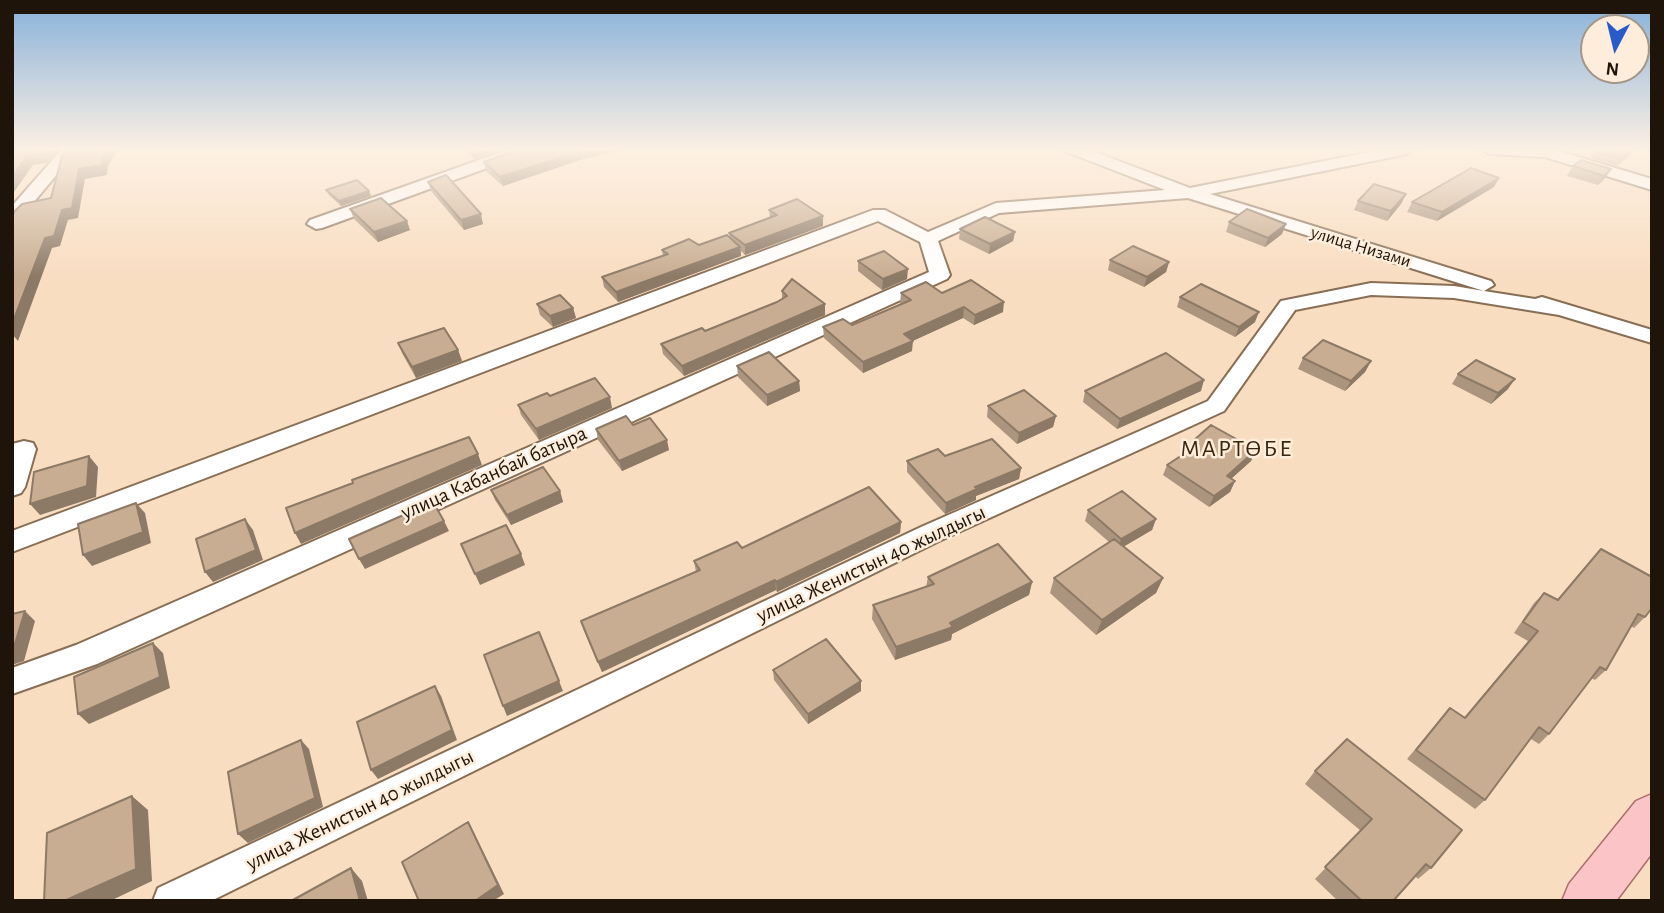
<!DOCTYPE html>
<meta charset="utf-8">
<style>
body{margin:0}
#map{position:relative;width:1664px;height:913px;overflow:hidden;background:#f9ddc1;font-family:"Alegreya Sans",sans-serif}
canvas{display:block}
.frame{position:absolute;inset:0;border:14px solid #1e140a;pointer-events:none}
.north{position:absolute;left:1580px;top:14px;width:70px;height:70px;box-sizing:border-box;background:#feeddb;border:2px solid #a49687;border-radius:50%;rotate:187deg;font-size:19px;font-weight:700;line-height:28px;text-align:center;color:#1e140a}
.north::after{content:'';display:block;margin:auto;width:24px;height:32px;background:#285bc9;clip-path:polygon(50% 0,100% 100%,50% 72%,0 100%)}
</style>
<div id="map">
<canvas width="1664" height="913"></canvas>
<div class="frame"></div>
<div class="north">N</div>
</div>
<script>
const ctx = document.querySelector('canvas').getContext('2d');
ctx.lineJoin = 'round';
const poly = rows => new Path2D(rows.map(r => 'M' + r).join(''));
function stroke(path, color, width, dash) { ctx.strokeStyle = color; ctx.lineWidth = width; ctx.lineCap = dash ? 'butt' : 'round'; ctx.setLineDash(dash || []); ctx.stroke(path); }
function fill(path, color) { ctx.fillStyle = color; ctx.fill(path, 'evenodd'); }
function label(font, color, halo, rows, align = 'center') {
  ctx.font = font + ' "Alegreya Sans",sans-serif'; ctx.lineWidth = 5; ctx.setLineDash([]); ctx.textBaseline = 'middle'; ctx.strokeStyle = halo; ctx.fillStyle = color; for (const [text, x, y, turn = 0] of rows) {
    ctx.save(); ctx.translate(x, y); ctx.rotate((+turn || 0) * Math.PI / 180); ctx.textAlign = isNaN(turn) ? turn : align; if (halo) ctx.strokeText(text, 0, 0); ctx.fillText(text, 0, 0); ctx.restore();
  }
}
const minor = poly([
 [62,149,78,149,18,221,12,222,12,206,62,149],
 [510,149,533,149,531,152,322,228,316,229,307,224,310,220,510,149],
 [1065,149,1087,149,1190,188,1384,149,1415,149,1407,154,1210,194,1491,281,1494,285,1484,291,1535,299,1542,297,1652,330,1652,343,1559,315,1454,298,1371,295,1295,310,1224,411,939,541,211,901,153,901,158,888,921,527,1208,401,1281,301,1371,283,1454,286,1484,291,1188,198,999,213,938,241,950,275,947,279,97,664,12,694,12,668,76,645,929,272,920,242,878,221,12,552,12,531,873,210,885,210,928,232,996,203,1165,190,1067,152,1065,149],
 [1481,149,1552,149,1652,179,1652,190,1545,157,1489,154,1481,149],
 [24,441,33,443,36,449,25,487,21,493,12,496,12,444,24,441]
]);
const major = poly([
 [1652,794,1652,853,1616,901,1562,901,1569,884,1636,801,1652,794]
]);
stroke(minor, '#876e54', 4);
stroke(major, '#ac6e6c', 3);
fill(minor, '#fff');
fill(major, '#fbc5c7');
fill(poly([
 [465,149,503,149,474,159],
 [1636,149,1617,166,1591,158,1595,151],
 [622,150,583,159,503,186,486,171,484,162],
 [1573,166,1611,169,1605,178,1598,185,1567,176],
 [1499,178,1494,187,1437,221,1407,212,1412,202],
 [428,182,483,224,464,230,431,191],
 [326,190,369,191,371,196,341,206,329,195],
 [1406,194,1401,204,1387,221,1354,210,1358,201],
 [350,209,410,230,378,242,354,219],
 [769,210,823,216,823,226,745,255,741,251,741,256,618,302,604,287,602,277,663,256,662,250,699,245,730,237,729,233,770,218],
 [1229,222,1282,234,1265,247,1226,232],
 [960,229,1015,232,1013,241,989,254,959,239],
 [1110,260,1169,262,1166,272,1144,287,1108,270],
 [858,261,907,279,882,290,858,271],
 [782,291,825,304,825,315,684,376,663,354,661,344,705,331,777,302,782,299],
 [901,293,942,293,1003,312,974,325,963,318,912,341,912,351,863,373,824,338,823,327,852,325,901,304,900,303],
 [1180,297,1255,322,1235,337,1177,307],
 [537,304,573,308,576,318,553,327,540,315],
 [398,343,458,350,462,361,416,378,402,353],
 [1303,358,1371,361,1365,372,1345,391,1298,369],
 [737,366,799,381,800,391,767,406,738,377],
 [1458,374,1508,389,1491,404,1452,384],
 [1085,391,1201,391,1117,429,1083,402],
 [550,396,612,408,539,440,521,415,518,405],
 [988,406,1056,416,1053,427,1017,444,987,417],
 [633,425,669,450,622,471,598,440,596,429],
 [1193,441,1256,450,1251,461,1231,479,1235,481,1230,492,1209,507,1163,475,1167,465,1189,450],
 [907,461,1021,468,1019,479,976,496,976,500,945,514,907,472],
 [491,490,560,491,563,502,511,525,495,500],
 [1088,510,1156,519,1152,530,1124,546,1163,578,1156,593,1096,635,1050,593,1054,578,1109,542,1085,521],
 [901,522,900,533,777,592,776,590,602,672,584,631,581,621,696,572,694,561,742,548],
 [1601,549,1645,617,1634,628,1631,626,1606,670,1595,680,1591,678,1549,734,1539,744,1531,739,1485,800,1475,809,1407,759,1450,708,1464,718,1528,641,1514,633,1534,603,1544,593,1557,600],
 [928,577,1032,582,1029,595,952,634,951,640,895,660,872,619,873,605,926,587],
 [773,670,861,681,861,691,808,724,774,680],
 [1315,771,1431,868,1418,879,1415,876,1393,901,1338,901,1315,879,1361,831,1305,784]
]), '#ac957e');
fill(poly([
 [45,149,60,149,46,163,33,165,12,195,12,177,27,156],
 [107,149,118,149,108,166,107,175,85,179,78,218,68,220,60,246,52,248,18,341,12,334,12,324,45,238,62,210,79,169,103,157],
 [474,149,503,149,474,159,472,150],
 [587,149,622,149,622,150,583,159,503,186,500,177],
 [1632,149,1636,149,1617,166,1622,159],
 [1611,169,1605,178,1598,185,1604,176],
 [1499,178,1494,187,1437,221,1442,212],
 [369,191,371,196,341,206,339,201],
 [1406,194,1401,204,1387,221,1391,211],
 [481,214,483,224,464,230,461,220],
 [823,216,823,226,745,255,745,245],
 [407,221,410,230,378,242,374,232],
 [1286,224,1282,234,1265,247,1268,238],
 [1015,232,1013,241,989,254,990,244],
 [740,247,741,256,618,302,616,292],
 [1169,262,1166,272,1144,287,1147,277],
 [908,269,907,279,882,290,883,279],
 [1004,302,1003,312,974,325,975,315],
 [825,304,825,315,684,376,682,366],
 [964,307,963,318,904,345,904,334],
 [573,308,576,318,553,327,550,316],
 [1259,312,1255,322,1235,337,1239,327],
 [913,341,912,351,863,373,863,362],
 [458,350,462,361,416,378,412,367],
 [1371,361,1365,372,1345,391,1351,381],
 [1515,379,1508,389,1491,404,1498,393],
 [1204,380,1201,391,1117,429,1120,419],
 [799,381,800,391,767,406,767,395],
 [610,397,612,408,539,440,536,429],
 [1056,416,1053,427,1017,444,1019,433],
 [667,440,669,450,622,471,619,461],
 [1256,450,1251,461,1222,487,1227,476],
 [478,454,482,465,301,544,295,533],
 [89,456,98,467,96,497,40,515,30,504],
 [1021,468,1019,479,976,496,976,500,945,514,946,503,975,487],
 [1235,481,1230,492,1209,507,1214,496],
 [560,491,563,502,511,525,507,515],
 [136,503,145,513,151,543,92,566,83,555],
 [245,519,253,530,263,560,213,582,205,572],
 [1156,519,1152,530,1118,550,1121,539],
 [444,521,449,531,365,569,359,559],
 [901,522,900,533,777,592,776,582],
 [521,554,525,565,480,585,475,574],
 [1163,578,1156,593,1096,635,1102,620],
 [775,580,776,590,602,672,598,662],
 [1032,582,1029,595,952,634,951,640,895,660,896,647,950,623],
 [25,611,35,621,24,661,12,665,12,651],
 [153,643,163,653,170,688,89,724,78,714],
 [559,681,563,691,507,716,503,706],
 [861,681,861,691,808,724,808,714],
 [435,686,441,696,457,740,378,779,371,770],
 [301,740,309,749,323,807,248,843,238,834],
 [132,796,148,810,152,881,110,901,64,901],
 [468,822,473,831,504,894,493,901,475,901],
 [351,868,362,881,368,901,360,901]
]), '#8c7966');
const building = poly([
 [12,149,45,149,40,154,27,156,12,177,12,149],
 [68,149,107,149,103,157,101,165,79,169,72,208,62,210,54,236,45,238,12,324,12,217,14,212,22,204,51,198,62,156,68,149],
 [520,149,587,149,500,177,484,162,520,149],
 [1599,149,1632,149,1622,159,1595,151,1599,149],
 [1581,160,1611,169,1604,176,1573,166,1581,160],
 [1471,168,1499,178,1442,212,1412,202,1471,168],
 [446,175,481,214,461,220,428,182,446,175],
 [357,180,369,191,339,201,326,190,357,180],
 [1374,184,1406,194,1391,211,1358,201,1374,184],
 [381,198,407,221,374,232,350,209,381,198],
 [797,199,823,216,745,245,729,233,777,215,769,210,797,199],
 [1247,209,1286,224,1268,238,1229,222,1247,209],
 [985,217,1015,232,990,244,960,229,985,217],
 [727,235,740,247,616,292,602,277,668,254,662,250,689,239,699,245,727,235],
 [1133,246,1169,262,1147,277,1110,260,1133,246],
 [884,251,908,269,883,279,858,261,884,251],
 [792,279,825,304,682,366,661,344,702,328,705,331,777,302,787,296,782,291,792,279],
 [971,280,1004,302,975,315,964,307,904,334,913,341,863,362,823,327,843,319,852,325,911,300,901,293,926,282,942,293,971,280],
 [1201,284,1259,312,1239,327,1180,297,1201,284],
 [560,295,573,308,550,316,537,304,560,295],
 [444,328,458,350,412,367,398,343,444,328],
 [1323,340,1371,361,1351,381,1303,358,1323,340],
 [769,352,799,381,767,395,737,366,769,352],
 [1166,353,1204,380,1120,419,1085,391,1166,353],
 [1476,360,1515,379,1498,393,1458,374,1476,360],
 [595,378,610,397,536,429,518,405,547,393,550,396,595,378],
 [1024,390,1056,416,1019,433,988,406,1024,390],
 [626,416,633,425,650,418,667,440,619,461,596,429,626,416],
 [1211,425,1256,450,1227,476,1235,481,1214,496,1167,465,1199,444,1193,441,1211,425],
 [469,437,478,454,295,533,286,508,353,483,352,480,469,437],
 [992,439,1021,468,975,487,977,489,946,503,907,461,938,449,945,456,992,439],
 [89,456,87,486,30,504,34,472,89,456],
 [543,467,560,491,507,515,491,490,543,467],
 [869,487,901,522,776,582,775,580,598,662,581,621,700,570,694,561,737,542,742,548,869,487],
 [1122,491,1156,519,1121,539,1088,510,1122,491],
 [433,502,444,521,359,559,349,539,433,502],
 [136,503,143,532,83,555,78,524,136,503],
 [245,519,256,550,205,572,196,539,245,519],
 [506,525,521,554,475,574,461,544,506,525],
 [1114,539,1163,578,1102,620,1054,578,1114,539],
 [998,544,1032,582,950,623,953,627,896,647,873,605,934,584,928,577,998,544],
 [1601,549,1652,577,1652,608,1645,617,1638,614,1606,670,1600,667,1549,734,1539,727,1485,800,1416,750,1450,708,1465,718,1538,631,1523,622,1544,593,1558,600,1601,549],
 [25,611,13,650,12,651,12,614,25,611],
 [539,632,559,681,503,706,484,655,539,632],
 [826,639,861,681,808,714,773,670,826,639],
 [153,643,160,677,78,714,74,677,153,643],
 [435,686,452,730,371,770,357,722,435,686],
 [1347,739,1462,830,1431,868,1426,864,1393,901,1362,901,1325,867,1372,819,1315,771,1347,739],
 [301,740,315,798,238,834,228,772,301,740],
 [132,796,136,869,64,901,44,901,47,833,132,796],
 [468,822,498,885,475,901,419,901,402,862,468,822],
 [351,868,360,901,291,901,351,868]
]);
fill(building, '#c8ad92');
stroke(building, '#8c7966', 2);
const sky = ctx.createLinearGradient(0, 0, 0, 277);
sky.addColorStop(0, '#87b1da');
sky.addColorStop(0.54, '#fcf0e3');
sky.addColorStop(1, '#fcf0e300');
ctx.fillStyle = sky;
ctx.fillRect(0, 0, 1664, 277);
label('18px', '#1e140a', '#feeddb', [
 ["улица Низами",1361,247,17]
]);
label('21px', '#1e140a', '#feeddb', [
 ["улица Кабанбай батыра",494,473,-24],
 ["улица Женистын 40 жылдыгы",871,564,-25],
 ["улица Женистын 40 жылдыгы",360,810,-26]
]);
ctx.letterSpacing = '2px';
label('24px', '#3b260d', '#feeddb', [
 ["МАРТӨБЕ",1237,449]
]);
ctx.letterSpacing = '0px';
</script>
